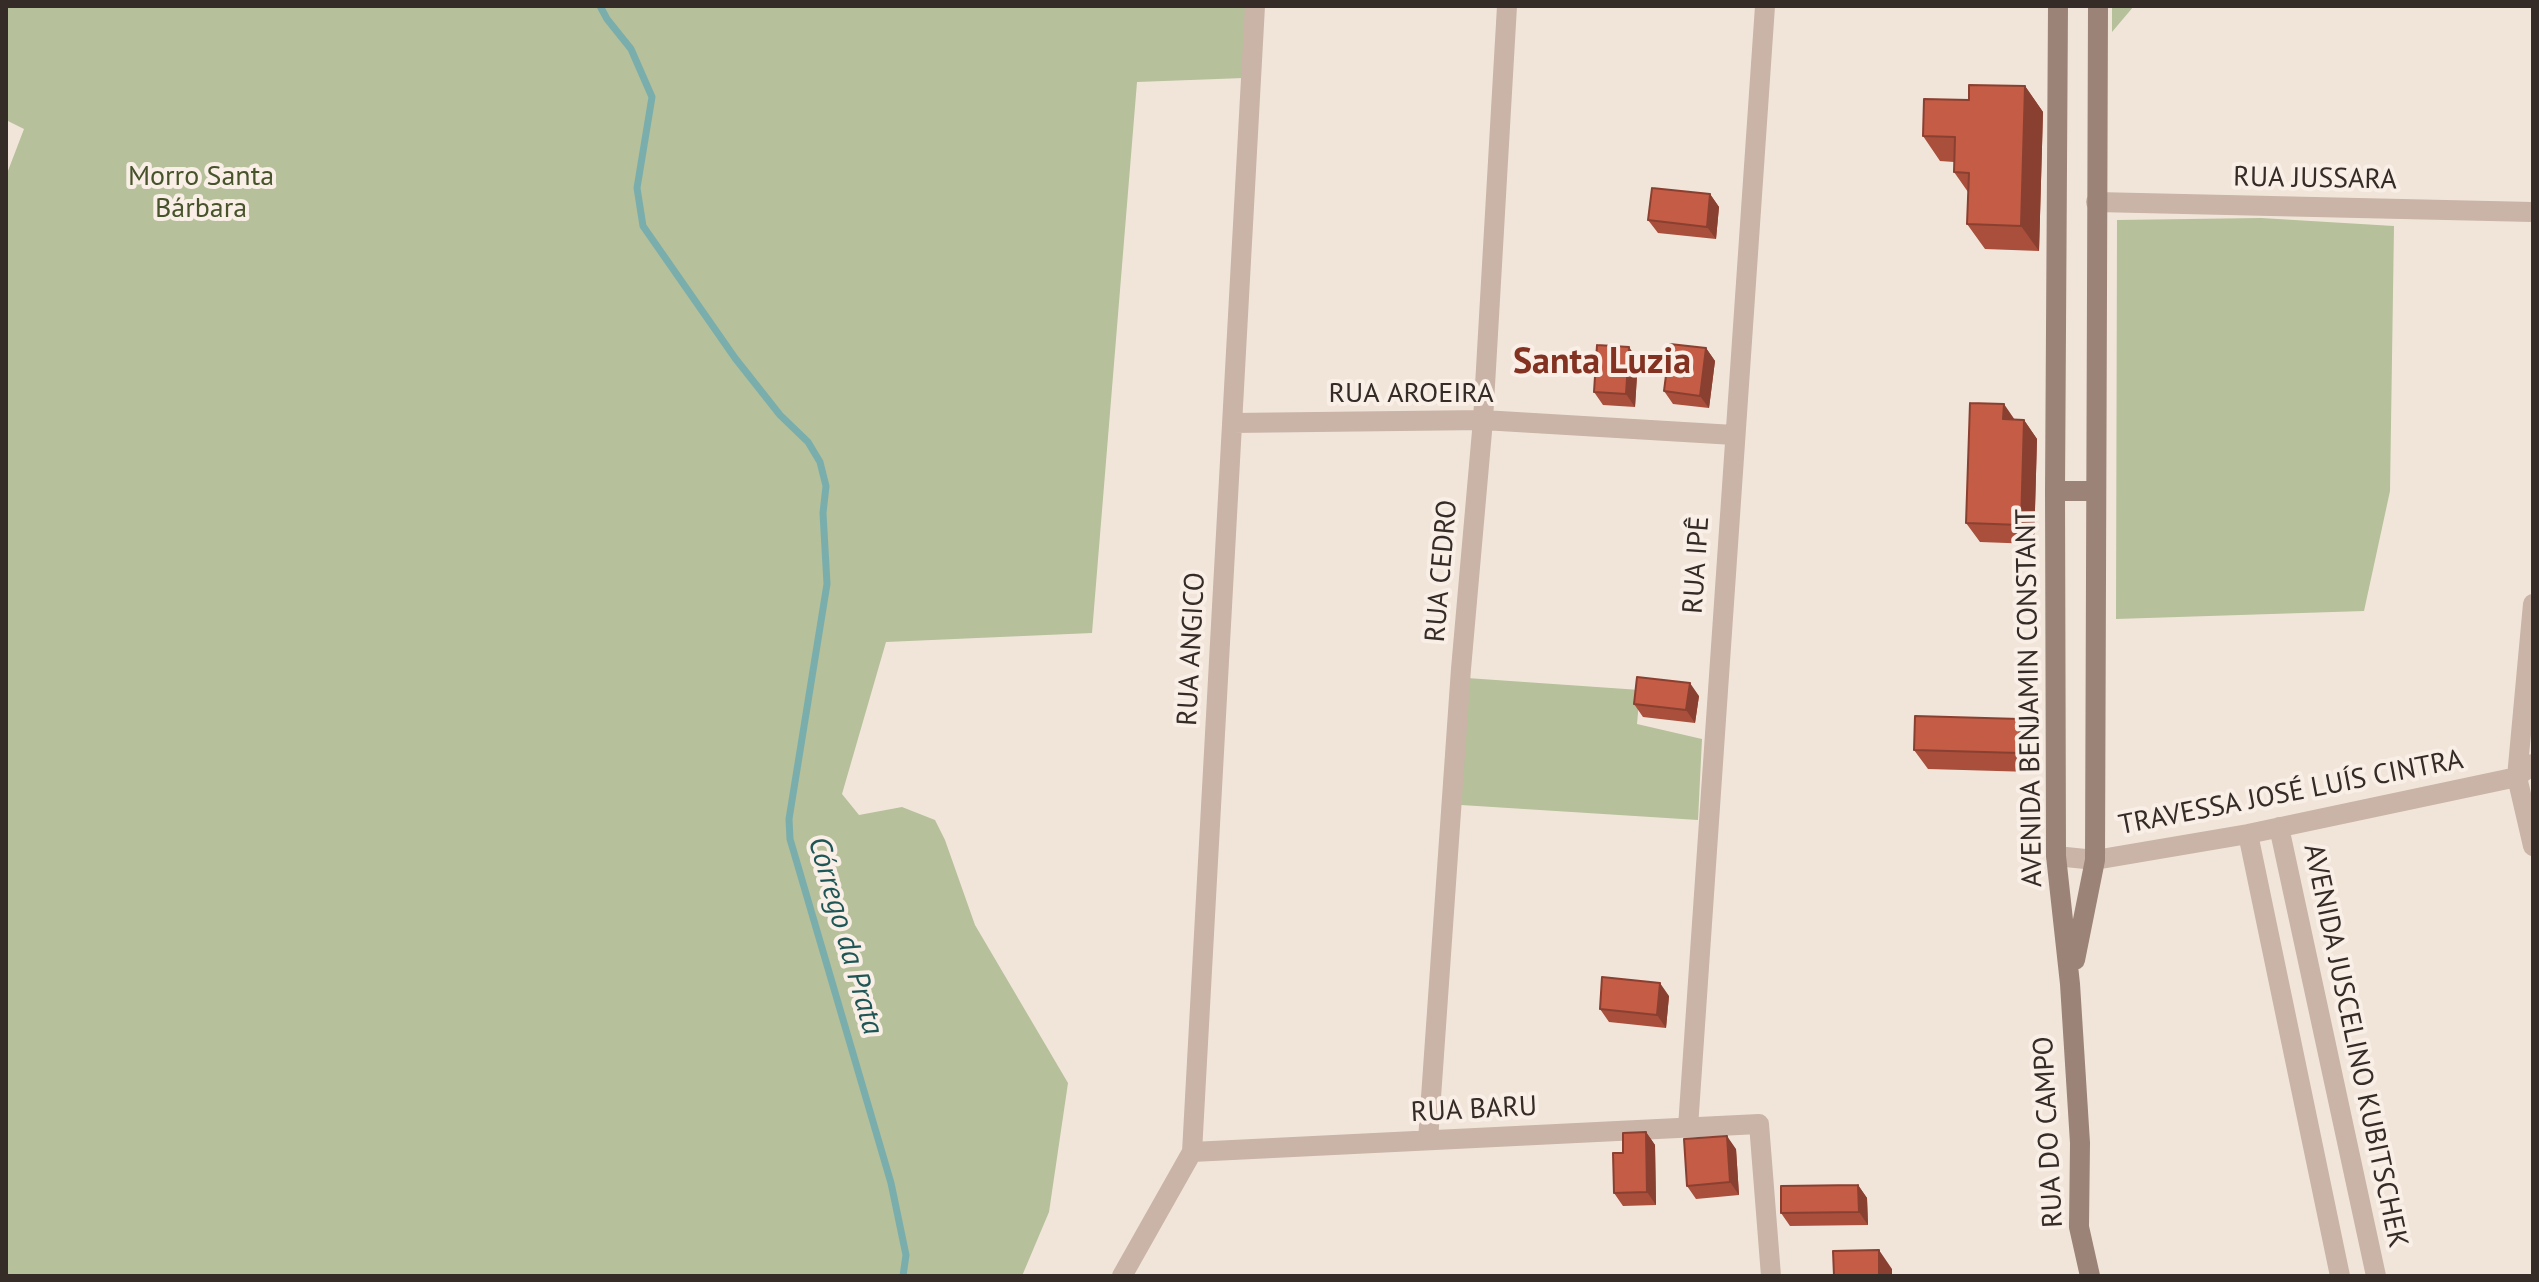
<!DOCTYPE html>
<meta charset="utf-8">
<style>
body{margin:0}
#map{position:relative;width:2539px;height:1282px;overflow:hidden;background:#f1e5da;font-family:"PT Sans",sans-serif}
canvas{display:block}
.frame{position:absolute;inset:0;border:8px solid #352b27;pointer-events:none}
</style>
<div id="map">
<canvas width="2539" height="1282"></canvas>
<div class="frame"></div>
</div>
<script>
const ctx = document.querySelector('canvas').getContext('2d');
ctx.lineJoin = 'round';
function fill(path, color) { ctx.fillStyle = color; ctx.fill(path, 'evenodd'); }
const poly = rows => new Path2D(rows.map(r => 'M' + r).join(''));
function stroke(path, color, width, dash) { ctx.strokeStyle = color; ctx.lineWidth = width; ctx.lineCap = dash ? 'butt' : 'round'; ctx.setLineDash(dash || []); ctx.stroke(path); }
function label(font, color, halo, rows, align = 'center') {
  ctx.font = font + ' "PT Sans",sans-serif'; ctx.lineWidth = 8; ctx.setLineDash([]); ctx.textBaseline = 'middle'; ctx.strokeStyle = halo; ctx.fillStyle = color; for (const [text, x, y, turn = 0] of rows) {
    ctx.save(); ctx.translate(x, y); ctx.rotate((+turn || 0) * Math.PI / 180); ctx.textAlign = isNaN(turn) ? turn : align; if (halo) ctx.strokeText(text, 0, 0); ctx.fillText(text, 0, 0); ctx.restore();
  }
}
fill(poly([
 [6,6,1248,6,1244,78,1137,82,1092,633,886,642,842,794,859,815,902,807,935,820,945,840,975,925,1068,1083,1049,1212,1022,1276,6,1276,6,176,24,129,6,120],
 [2112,6,2134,6,2112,32],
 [2261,218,2394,226,2390,491,2364,611,2116,619,2117,220],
 [1467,678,1640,690,1637,724,1702,739,1698,820,1461,805]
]), '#b6c09b');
stroke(poly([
 [600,6,607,19,631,49,652,97,637,188,643,226,735,358,780,415,808,442,820,462,826,486,823,513,827,584,789,819,790,839,891,1183,906,1255,903,1276]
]), '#7aaeac', 7);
stroke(poly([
 [2096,202,2533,212],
 [1232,423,1483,420,1734,435],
 [2533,604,2517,777,2533,846],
 [2279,827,2376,1276],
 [2248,834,2340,1276],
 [2056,856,2095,860,2248,834,2517,777,2533,764],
 [1688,1127,1765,6],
 [1428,1140,1461,669,1483,420,1507,6],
 [1192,1152,1759,1124,1771,1276],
 [1122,1276,1192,1152,1255,6]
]), '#c9b4a7', 20);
stroke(poly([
 [2058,6,2055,491,2056,856,2070,984,2080,1143,2079,1227,2090,1276],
 [2055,491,2096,491],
 [2075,960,2095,860,2098,6]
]), '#9c8378', 20);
fill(poly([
 [2025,86,2043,112,2039,251,1985,249,1967,224,1968,192,1954,172,1954,162,1940,161,1923,136,1969,100],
 [1710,194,1719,207,1716,239,1658,233,1648,220],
 [1706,348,1715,361,1709,408,1673,404,1664,391],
 [1638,360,1635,407,1603,405,1594,392],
 [2015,420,2024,420,2037,439,2034,544,1980,542,1966,523],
 [1699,696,1695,723,1643,717,1634,704],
 [2033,739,2032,772,1928,769,1914,750],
 [1669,996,1666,1028,1609,1022,1600,1009],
 [1646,1132,1655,1145,1656,1205,1623,1206,1614,1193,1623,1153],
 [1736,1149,1739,1195,1696,1199,1687,1186],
 [1858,1185,1867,1198,1868,1225,1790,1226,1781,1213]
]), '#a94f3c');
fill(poly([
 [2025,86,2043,112,2039,251,2021,226],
 [1710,194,1719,207,1716,239,1707,227],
 [1629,347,1638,360,1635,407,1626,394],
 [1706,348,1715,361,1709,408,1700,396],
 [2004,404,2017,423,2003,419],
 [2024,420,2037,439,2034,544,2021,525],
 [1690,683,1699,696,1695,723,1686,710],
 [2020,719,2033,739,2032,772,2019,753],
 [1660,983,1669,996,1666,1028,1657,1015],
 [1646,1132,1655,1145,1656,1205,1647,1192],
 [1727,1136,1736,1149,1739,1195,1730,1182],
 [1858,1185,1867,1198,1868,1225,1859,1212],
 [1879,1250,1892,1269,1892,1276,1879,1276]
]), '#894031');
const building = poly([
 [1969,85,2025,86,2021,226,1967,224,1969,173,1954,172,1955,137,1923,136,1924,99,1969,100,1969,85],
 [1652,188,1710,194,1707,227,1648,220,1652,188],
 [1670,344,1706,348,1700,396,1664,391,1670,344],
 [1597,345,1629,347,1626,394,1594,392,1597,345],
 [1970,403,2004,404,2003,419,2024,420,2021,525,1966,523,1970,403],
 [1637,677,1690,683,1686,710,1634,704,1637,677],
 [1915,716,2020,719,2019,753,1914,750,1915,716],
 [1602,977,1660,983,1657,1015,1600,1009,1602,977],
 [1646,1132,1647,1192,1614,1193,1613,1153,1623,1153,1623,1133,1646,1132],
 [1727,1136,1730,1182,1687,1186,1684,1139,1727,1136],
 [1858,1185,1859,1212,1781,1213,1781,1186,1858,1185],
 [1879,1250,1879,1276,1834,1276,1833,1251,1879,1250]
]);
fill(building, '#c45c46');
stroke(building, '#894031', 2);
label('28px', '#47532b', '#f9efe7', [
 ["Morro Santa",201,177],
 ["Bárbara",201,209]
]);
label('28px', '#352b27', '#f9efe7', [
 ["RUA JUSSARA",2315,179,1],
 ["RUA AROEIRA",1411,394],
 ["RUA IPÊ",1697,565,-86],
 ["RUA CEDRO",1442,571,-85],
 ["RUA ANGICO",1192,649,-87],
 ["AVENIDA BENJAMIN CONSTANT",2030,698,-91],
 ["TRAVESSA JOSÉ LUÍS CINTRA",2291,793,-11],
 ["AVENIDA JUSCELINO KUBITSCHEK",2355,1046,78],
 ["RUA BARU",1474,1110,-3],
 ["RUA DO CAMPO",2049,1132,-93]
]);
label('italic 30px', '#1e5656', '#f9efe7', [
 ["Córrego da Prata",845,936,74]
]);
label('bold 36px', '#833222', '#f9efe7', [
 ["Santa Luzia",1602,363]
]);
</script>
